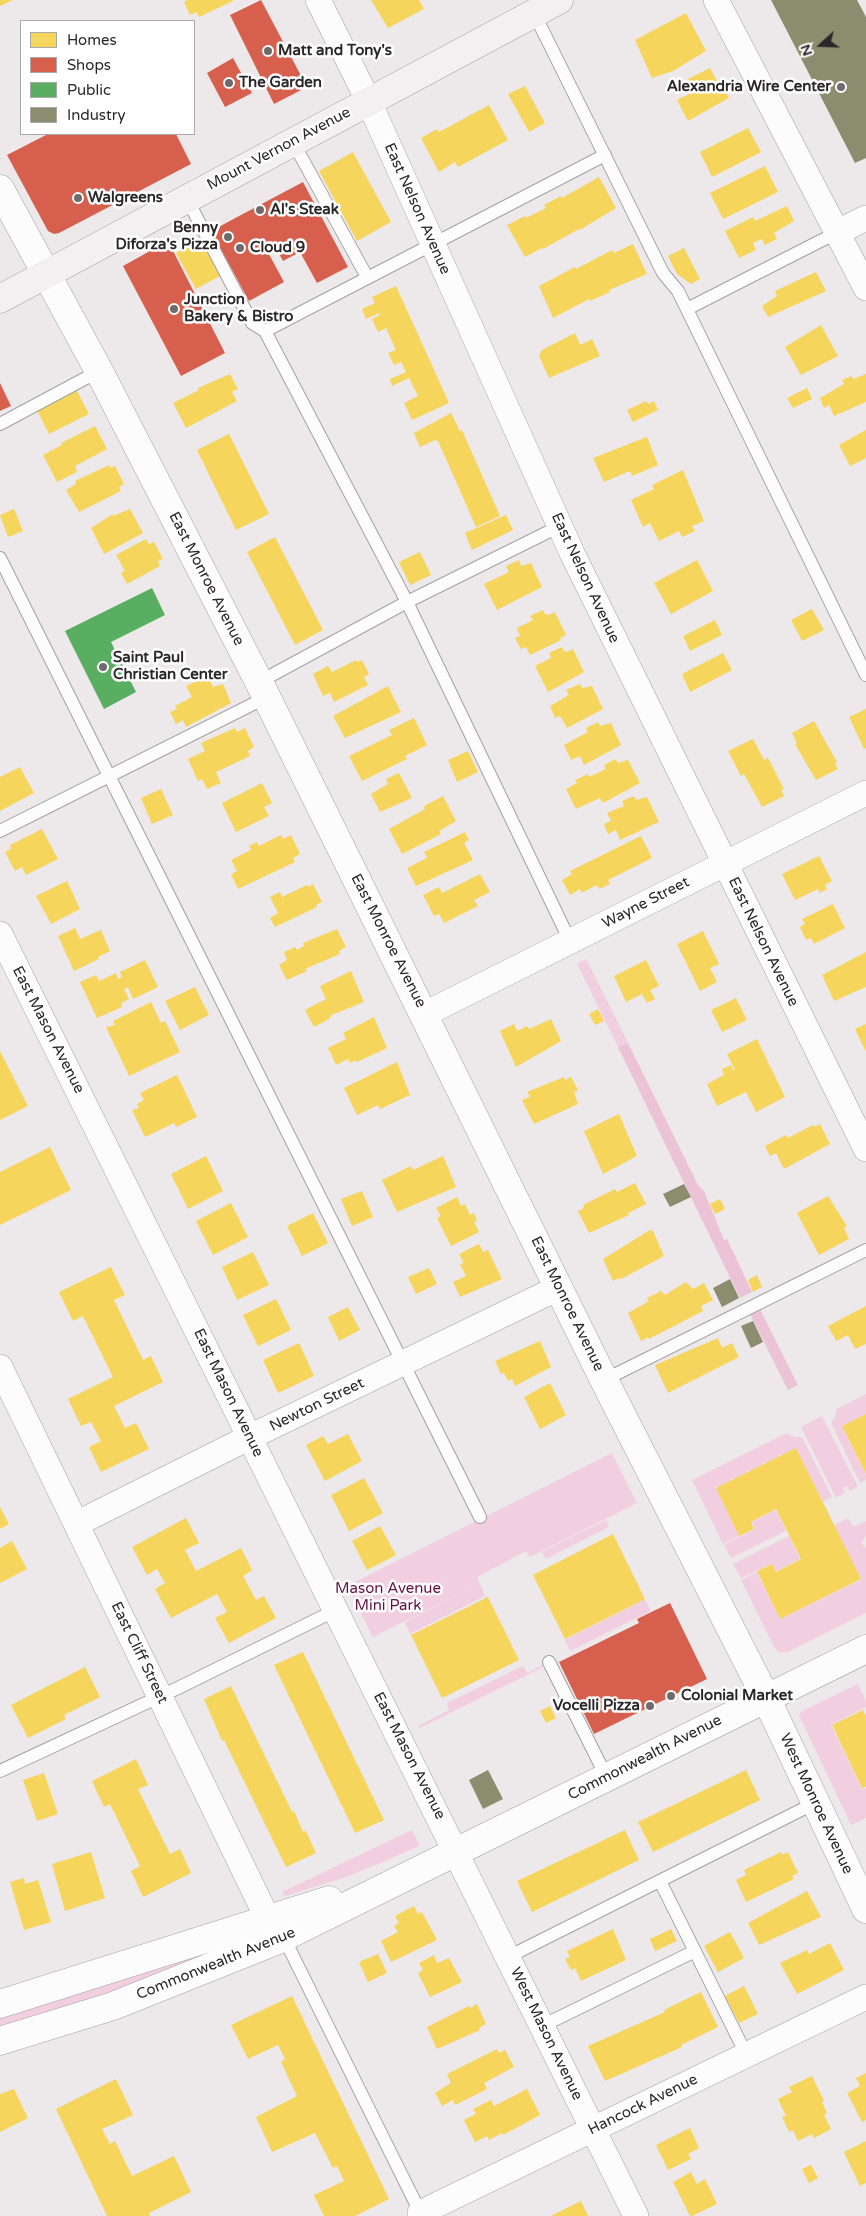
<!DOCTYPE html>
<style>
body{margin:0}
#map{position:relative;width:866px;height:2216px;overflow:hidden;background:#ede8ea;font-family:"Varela Round",sans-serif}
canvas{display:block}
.legend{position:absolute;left:20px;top:20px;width:175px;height:115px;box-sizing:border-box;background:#fff;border:1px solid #aaa9a9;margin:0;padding:6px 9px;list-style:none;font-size:15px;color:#2b2729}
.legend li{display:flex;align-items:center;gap:10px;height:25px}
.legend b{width:25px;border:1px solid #aaa9a9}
.north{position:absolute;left:796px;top:20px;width:50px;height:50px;-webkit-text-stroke:4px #fff;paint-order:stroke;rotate:250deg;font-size:14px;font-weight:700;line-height:20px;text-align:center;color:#2b2729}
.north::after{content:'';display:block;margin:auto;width:18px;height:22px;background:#2b2729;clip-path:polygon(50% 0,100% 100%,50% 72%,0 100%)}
</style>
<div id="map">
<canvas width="866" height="2216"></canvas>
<ul class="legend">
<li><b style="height:14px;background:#f6d55c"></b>Homes</li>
<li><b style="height:14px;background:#d6604d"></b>Shops</li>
<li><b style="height:14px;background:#5aae61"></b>Public</li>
<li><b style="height:14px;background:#8c8c6e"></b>Industry</li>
</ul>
<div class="north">N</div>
</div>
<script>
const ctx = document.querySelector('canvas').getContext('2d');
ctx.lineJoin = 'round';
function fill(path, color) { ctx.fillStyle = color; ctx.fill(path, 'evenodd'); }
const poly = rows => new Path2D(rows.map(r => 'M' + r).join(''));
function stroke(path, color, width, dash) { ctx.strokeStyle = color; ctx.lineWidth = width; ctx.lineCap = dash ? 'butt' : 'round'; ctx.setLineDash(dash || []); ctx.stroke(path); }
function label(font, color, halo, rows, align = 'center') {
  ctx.font = font + ' "Varela Round",sans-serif'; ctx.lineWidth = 5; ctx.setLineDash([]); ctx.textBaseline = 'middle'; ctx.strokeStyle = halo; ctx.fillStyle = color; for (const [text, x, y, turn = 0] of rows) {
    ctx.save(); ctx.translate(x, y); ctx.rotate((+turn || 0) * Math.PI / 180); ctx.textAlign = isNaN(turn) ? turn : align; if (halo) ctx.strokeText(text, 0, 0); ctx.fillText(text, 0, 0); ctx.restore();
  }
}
fill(poly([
 [586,959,628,1043,618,1047,577,964],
 [866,1394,866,1414,842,1426,866,1475,866,1480,860,1483,831,1423,835,1417,837,1409],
 [822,1416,858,1487,850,1491,847,1486,843,1488,845,1493,836,1498,801,1427],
 [787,1433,794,1437,802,1437,832,1497,823,1502,796,1448,716,1488,739,1536,723,1544,692,1480],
 [612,1453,637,1503,530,1557,526,1551,477,1577,485,1596,410,1634,405,1622,477,1585,373,1637,347,1586],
 [776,1510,786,1531,731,1558,724,1545,755,1529,752,1522],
 [848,1518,853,1527,866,1521,866,1536,861,1543,866,1548,866,1613,788,1652,779,1652,774,1647,741,1580,757,1572,780,1619,861,1580,834,1525],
 [606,1520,609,1527,546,1559,542,1552],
 [789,1536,800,1559,776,1571,771,1564,741,1578,733,1564],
 [645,1599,651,1611,570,1651,565,1640],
 [543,1665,543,1667,420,1728,418,1726,449,1710,447,1703,523,1666,527,1673],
 [858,1684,866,1701,866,1707,831,1725,862,1789,866,1788,866,1818,851,1825,799,1715,802,1711],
 [412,1830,420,1846,349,1876,285,1896,282,1892],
 [249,1941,0,2033,0,2009,161,1960]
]), '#f1cfe0');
fill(poly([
 [628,1043,698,1185,704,1191,724,1240,727,1239,752,1292,740,1298,618,1047],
 [760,1309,798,1385,788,1390,750,1314]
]), '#ebc2d6');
fill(poly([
 [0,0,13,0,0,6],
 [188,0,233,0,233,1,199,17,197,12,190,15,184,2],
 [371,0,419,0,424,9,388,28],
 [686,13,706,51,673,71,652,78,635,40],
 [710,68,717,81,720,80,729,98,688,121,677,100,695,91,688,79],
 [525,86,545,123,529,132,508,94],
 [489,105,508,140,458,167,455,162,439,172,421,138,437,129,439,132],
 [748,128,761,152,712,177,700,152],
 [353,152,391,222,357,241,319,171],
 [765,166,778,192,723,219,710,193],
 [599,177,616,208,580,230,579,229,543,249,542,248,525,257,507,225,525,216,526,218,546,208,544,205,561,196,562,198],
 [787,206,794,221,774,233,777,239,765,245,762,239,753,243,756,250,739,258,725,231,753,217,755,221],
 [203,239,222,275,196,289,176,253],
 [633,244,647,274,609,290,610,292,590,301,589,299,553,318,539,286,575,267,576,269,612,250,614,253],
 [684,248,700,279,691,284,677,274,668,256],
 [816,272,826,291,768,317,762,306,777,296,775,291],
 [396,286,449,403,412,420,404,403,418,396,409,378,392,386,390,379,406,372,401,362,394,365,388,353,396,350,386,328,378,332,372,319,380,315,379,313,366,319,362,309,375,303,372,297],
 [821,325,838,356,801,375,785,347],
 [575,333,580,345,592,339,600,356,549,378,539,356,542,350],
 [230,374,238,389,232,392,237,401,186,428,173,403,199,390,198,388],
 [866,374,866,402,834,416,829,405,824,408,820,398,844,384,842,380,852,376,853,379],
 [807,388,812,399,793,408,787,398],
 [76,389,89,414,49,434,37,410],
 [646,401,648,404,654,401,658,410,633,422,627,410],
 [451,413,460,431,462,430,500,516,476,527,438,441,435,440,420,447,414,433],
 [95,426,107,449,75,466,77,472,57,482,43,455,62,445,61,443],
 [866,430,866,458,850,466,839,445],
 [229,434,269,514,236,530,197,450],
 [647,437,658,465,632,476,630,471,604,482,593,458],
 [109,465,110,468,115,466,124,484,119,487,121,491,79,512,66,490,76,484,75,481],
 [683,470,704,521,692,526,695,531,682,537,679,531,659,541,650,523,643,527,631,500,654,489,652,485],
 [14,509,23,531,8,537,0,515],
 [130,509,143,533,104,554,91,528,113,514,113,516],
 [506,515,513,530,472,550,465,533],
 [275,537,323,630,295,645,247,552],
 [146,539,149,544,154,542,163,559,158,561,160,566,127,584,121,573,125,571,116,555],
 [420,552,431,575,410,585,399,562],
 [519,560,521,566,531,563,542,587,497,610,484,584,509,572,506,566],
 [697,560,713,591,671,614,654,583],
 [812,609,824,630,802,641,791,620],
 [543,610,545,614,549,615,555,612,566,635,560,638,561,640,530,655,526,647,521,649,515,638,520,636,517,628,533,620,530,616],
 [715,620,722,635,690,651,683,636],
 [562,647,564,651,567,652,573,649,584,672,548,692,535,666,551,658,549,653],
 [723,653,732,670,690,692,682,674],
 [356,660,357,662,362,660,369,674,364,677,368,685,334,702,330,693,323,696,313,674,328,666,332,672],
 [208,676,213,687,223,684,231,703,186,727,183,720,176,724,170,712,177,709,175,706,192,697,186,686],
 [580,684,582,688,592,686,603,709,567,728,560,716,555,718,550,706,569,695,566,690],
 [388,686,401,712,345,738,333,716],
 [866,709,866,748,864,749,849,717],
 [414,718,427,745,405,756,407,759,362,781,349,756,392,735,389,730],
 [814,721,837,762,835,763,838,769,816,780,795,744,797,743,792,733],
 [598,722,600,726,611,723,621,745,584,765,580,756,571,760,564,745,588,732,586,728],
 [235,728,237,732,245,728,254,747,248,751,250,756,216,772,221,783,207,789,202,779,198,781,188,759,205,751,201,743],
 [753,739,764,760,768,758,784,789,781,790,784,796,762,807,744,774,741,776,728,751],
 [468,751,478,772,457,782,448,760],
 [616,759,618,763,628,760,640,783,603,803,600,798,576,809,566,789,577,783,575,780,588,774,589,777,606,769,604,765],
 [20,767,34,793,0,811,0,777],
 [399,773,412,798,380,812,371,794,388,784,386,779],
 [262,783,272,803,264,807,269,816,236,832,222,803],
 [161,789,173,815,152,824,141,798],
 [443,796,456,821,439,831,441,834,402,854,389,829,425,809,424,806],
 [634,796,636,800,647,797,659,822,620,840,616,830,608,834,604,824,611,821,607,813,624,806,622,801],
 [42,829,58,859,26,875,22,867,15,871,5,852,11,849,10,845],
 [465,832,469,840,464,843,473,860,416,886,407,868,427,858,424,852],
 [281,835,283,839,291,835,300,854,293,858,295,862,238,889,231,874,237,871,231,860,251,850,249,846,257,842,259,846],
 [641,836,652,858,608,880,610,884,599,889,597,885,581,893,580,889,570,895,562,880,572,874,570,871],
 [819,856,832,881,825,885,827,889,820,893,818,889,795,900,782,874],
 [480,874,490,892,474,900,478,906,444,923,439,914,434,916,423,895,439,887,442,893],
 [67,881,80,909,51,924,36,896],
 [313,884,322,902,316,905,317,907,275,927,270,918,278,913,270,897,280,892,282,897,307,885,308,887],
 [833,904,845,928,814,944,811,938,806,940,800,927,805,924,802,919],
 [75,928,80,939,101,930,110,951,98,957,99,959,74,971,58,936],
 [337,929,346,947,339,951,340,954,305,969,307,971,287,980,279,965,287,960,284,952,295,947,297,950,304,946,303,943],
 [703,931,719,964,710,968,717,982,700,991,677,944],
 [866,952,866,987,834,1001,822,975],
 [145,960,158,987,133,999,128,987,124,989,129,999,121,1003,122,1007,97,1018,80,982,96,975,99,981,116,973,118,979,122,977,120,972],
 [646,960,659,986,650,990,655,999,647,1003,642,994,626,1002,614,976],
 [351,971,364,1002,334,1014,330,1016,331,1018,314,1027,305,1010,326,999,320,986],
 [195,987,209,1015,180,1030,165,1001],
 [736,998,747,1020,722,1032,711,1010],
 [151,1002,161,1023,165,1021,180,1052,129,1076,106,1027,115,1025,113,1021],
 [598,1009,604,1021,595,1025,589,1014],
 [374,1017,387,1048,357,1062,356,1060,350,1063,348,1059,336,1065,328,1048,346,1039,343,1033],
 [551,1019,561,1041,516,1067,500,1031,514,1024,517,1031,527,1026,529,1029],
 [866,1024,866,1052,855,1029],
 [757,1039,785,1097,756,1112,746,1092,717,1106,707,1084,724,1075,722,1069,731,1065,733,1070,735,1070,727,1054],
 [0,1051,28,1106,0,1120],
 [397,1062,410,1095,380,1109,378,1105,357,1115,344,1088],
 [177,1075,197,1117,176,1127,174,1123,145,1137,132,1110,139,1108,137,1104,144,1100,140,1093],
 [564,1077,565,1080,571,1077,578,1090,574,1092,578,1104,534,1124,522,1100,530,1097,527,1092],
 [619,1114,637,1156,603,1174,584,1131],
 [820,1124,830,1144,784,1169,776,1153,770,1156,765,1146,786,1135,788,1138,813,1125,815,1127],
 [50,1147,71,1190,0,1225,0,1172],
 [206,1156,223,1191,188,1209,171,1174],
 [443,1156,456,1187,397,1212,382,1180,411,1166,413,1170],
 [635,1183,646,1204,628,1213,629,1215,589,1233,578,1211,584,1208,583,1205,615,1189,617,1192],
 [362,1191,373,1217,352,1226,341,1199],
 [828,1196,847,1226,844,1228,849,1239,819,1255,797,1213],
 [457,1197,461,1206,465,1204,470,1215,474,1213,477,1220,474,1222,479,1232,451,1246,437,1218,441,1216,436,1208],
 [720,1199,725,1209,715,1214,710,1204],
 [231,1203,248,1237,213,1255,196,1221],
 [313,1213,328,1243,302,1256,287,1226],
 [650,1230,653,1231,664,1256,621,1279,620,1278,613,1281,603,1259],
 [479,1244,483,1252,488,1250,502,1279,460,1297,453,1282,466,1276,460,1264,464,1263,459,1254],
 [253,1252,269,1285,237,1300,222,1267],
 [111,1267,125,1295,114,1300,143,1360,151,1356,163,1382,114,1406,125,1428,136,1423,149,1449,101,1472,89,1447,101,1441,91,1422,81,1426,68,1399,113,1377,83,1316,73,1321,59,1292],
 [429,1268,437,1284,416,1294,408,1277],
 [757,1275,762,1287,753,1292,748,1280],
 [686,1282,693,1289,704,1283,713,1300,701,1306,703,1311,649,1339,648,1337,641,1341,628,1313,649,1301,647,1298,661,1291,665,1295],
 [276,1299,291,1330,258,1346,243,1315],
 [866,1306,866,1344,855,1349,848,1335,836,1341,828,1326],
 [348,1307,360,1330,339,1341,328,1317],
 [718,1338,722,1348,732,1343,739,1357,668,1393,655,1365],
 [540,1341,551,1367,515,1386,512,1379,508,1381,504,1373,501,1374,495,1361],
 [299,1343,314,1376,278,1393,263,1360],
 [550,1383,566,1415,540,1429,524,1397],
 [866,1414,866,1474,842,1426],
 [348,1434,362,1461,325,1481,306,1445,323,1436,328,1444],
 [796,1448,861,1579,780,1619,757,1571,772,1564,776,1572,801,1559,776,1509,751,1522,754,1529,739,1536,716,1488],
 [364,1478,383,1513,349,1531,331,1495],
 [0,1507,9,1524,0,1529],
 [186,1518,199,1543,185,1550,196,1571,241,1548,252,1570,243,1576,256,1600,264,1596,276,1618,229,1643,215,1618,227,1612,217,1594,171,1618,155,1589,165,1583,157,1569,147,1575,132,1547],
 [380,1526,396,1555,367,1570,352,1541],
 [613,1534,645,1599,565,1639,533,1575],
 [12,1541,27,1569,0,1583,0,1548],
 [488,1597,519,1660,442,1698,411,1635],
 [303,1652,384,1820,355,1833,274,1665],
 [85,1667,100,1697,64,1715,66,1719,28,1738,11,1705],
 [231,1686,292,1812,294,1811,303,1832,306,1831,316,1853,286,1867,224,1740,222,1741,204,1699],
 [550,1706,556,1718,546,1723,540,1711],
 [863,1710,866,1716,866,1787,862,1788,832,1725],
 [136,1759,148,1785,138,1789,170,1854,180,1849,191,1873,143,1897,131,1871,140,1866,110,1804,104,1807,92,1781],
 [746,1770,760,1800,653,1852,638,1822],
 [44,1773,58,1814,37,1821,23,1780],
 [625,1830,639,1860,532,1912,517,1881],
 [91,1852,105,1898,65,1911,52,1864],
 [781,1852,782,1855,788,1852,798,1873,792,1876,794,1879,746,1902,736,1880,746,1875,744,1870],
 [24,1878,25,1884,38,1880,51,1922,24,1930,10,1882],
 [807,1891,821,1917,759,1945,748,1923],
 [414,1906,418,1914,422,1912,437,1940,391,1962,381,1941,398,1932,394,1926,399,1923,395,1916],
 [613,1929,626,1960,581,1981,575,1968,571,1970,565,1959,570,1957,567,1951],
 [671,1929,677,1941,655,1951,650,1939],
 [730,1932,744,1958,718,1972,704,1946],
 [830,1943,844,1970,797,1994,780,1963,807,1950,809,1954],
 [378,1954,387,1973,368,1982,359,1962],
 [434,1955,437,1963,449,1958,462,1982,430,1997,418,1973,423,1970,419,1963],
 [744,1986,758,2014,739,2023,725,1996],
 [701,1992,718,2027,681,2045,682,2047,605,2081,588,2046,665,2012,664,2010],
 [292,1996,389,2199,355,2216,324,2216,314,2195,344,2181,337,2166,333,2168,315,2133,272,2152,256,2117,297,2096,281,2062,285,2059,278,2045,248,2059,231,2025],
 [477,2004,486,2024,479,2028,480,2030,437,2049,427,2027,469,2006,470,2008],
 [497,2049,499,2053,505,2050,514,2067,484,2083,487,2089,455,2105,453,2100,442,2106,435,2093,451,2083,447,2074],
 [866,2073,866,2120,862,2122,847,2093,860,2086,856,2078],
 [812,2076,824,2101,822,2102,827,2113,824,2115,831,2129,814,2138,812,2134,798,2141,793,2130,789,2132,782,2117,786,2116,778,2099,792,2092,789,2087],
 [116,2079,133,2115,102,2129,110,2144,115,2141,132,2176,174,2156,191,2192,149,2213,150,2216,107,2216,56,2109],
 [14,2089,28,2118,0,2132,0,2094],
 [527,2089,540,2115,503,2135,502,2133,489,2140,487,2136,475,2142,464,2120,476,2114,473,2109,491,2100,494,2106],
 [690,2128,699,2148,688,2154,691,2159,668,2170,656,2145],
 [866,2141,866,2183,860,2186,844,2152],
 [811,2165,818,2178,809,2183,802,2169],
 [691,2172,697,2184,705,2179,717,2204,692,2216,690,2216,673,2182],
 [581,2201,588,2216,551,2216]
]), '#f6d55c');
fill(poly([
 [261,0,307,87,274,104,230,15],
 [233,58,252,93,225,107,207,73],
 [48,134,176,134,191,164,59,233,54,234,48,231,7,155],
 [303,182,348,267,317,283,300,252,283,261,272,241,264,245,284,282,249,301,211,231],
 [168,241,225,353,181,376,123,266],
 [0,383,11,406,0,411],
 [670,1603,707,1679,594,1734,559,1662,639,1623,637,1619]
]), '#d6604d');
fill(poly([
 [152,588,165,615,111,642,136,692,104,709,65,631]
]), '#5aae61');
fill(poly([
 [771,0,857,0,866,17,866,158,855,163],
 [684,1184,691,1197,670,1207,663,1194],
 [730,1279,739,1298,722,1307,713,1288],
 [753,1321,763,1342,751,1348,741,1326],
 [488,1770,503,1799,483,1809,469,1780]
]), '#8c8c6e');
const service = poly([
 [534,13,663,273,678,291,866,675],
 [293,142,367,277],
 [187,199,252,323,265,331,407,602,570,941],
 [687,309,838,232],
 [265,331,605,155],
 [0,424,99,371],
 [0,558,480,1517],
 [259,682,407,602,560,526],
 [0,831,267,697],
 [604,1380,866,1250],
 [549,1662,607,1778],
 [0,1771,178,1688,336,1610],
 [660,1881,746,2054],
 [278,1940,287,1944,422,2216],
 [508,1957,815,1803],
 [542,2026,695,1951]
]);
const minor = poly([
 [318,0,369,102,572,553,866,1149],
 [716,0,866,288],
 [838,232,866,218],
 [0,934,636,2216],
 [425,1014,866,793],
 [0,1367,277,1938],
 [76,1524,250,1437,558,1288],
 [420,2213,866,1997]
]);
const tertiary = poly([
 [0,189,99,371,259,682,604,1380,766,1698,866,1909],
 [0,2004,329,1900],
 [0,2041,113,2006,278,1940,866,1649]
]);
const secondary = poly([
 [0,299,559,0]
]);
stroke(service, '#a4a0a1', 14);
stroke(minor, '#a4a0a1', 26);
stroke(tertiary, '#a4a0a1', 29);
stroke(secondary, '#a4a0a1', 29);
stroke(service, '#fcfcfc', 12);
stroke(minor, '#fcfcfc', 25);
stroke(tertiary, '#fcfcfc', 28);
stroke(secondary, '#f2f0f1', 28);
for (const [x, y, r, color] of [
 [268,51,5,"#6f6b6d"],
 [229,83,5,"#6f6b6d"],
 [841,87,5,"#6f6b6d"],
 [78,198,5,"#6f6b6d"],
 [260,210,5,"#6f6b6d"],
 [228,237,5,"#6f6b6d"],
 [240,248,5,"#6f6b6d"],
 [174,309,5,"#6f6b6d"],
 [103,667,5,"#6f6b6d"],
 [671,1696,5,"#6f6b6d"],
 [650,1706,5,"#6f6b6d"]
]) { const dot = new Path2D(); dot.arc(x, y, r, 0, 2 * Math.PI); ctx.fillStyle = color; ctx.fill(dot); stroke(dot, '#fff', 2); }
label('bold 15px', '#2b2729', '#fff', [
 ["Matt and Tony's",278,51],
 ["The Garden",239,83],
 ["Alexandria Wire Center",831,87,"right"],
 ["Walgreens",88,198],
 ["Al's Steak",270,210],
 ["Benny",218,228,"right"],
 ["Diforza's Pizza",218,245,"right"],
 ["Cloud 9",250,248],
 ["Junction",184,300],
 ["Bakery & Bistro",184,317],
 ["Saint Paul",113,658],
 ["Christian Center",113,675],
 ["Colonial Market",681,1696],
 ["Vocelli Pizza",640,1706,"right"]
], 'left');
label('15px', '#2b2729', '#fff', [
 ["Mount Vernon Avenue",279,149,-28],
 ["East Nelson Avenue",417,209,66],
 ["East Nelson Avenue",585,578,65],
 ["East Monroe Avenue",206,579,63],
 ["Wayne Street",646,903,-27],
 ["East Monroe Avenue",388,941,63],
 ["East Nelson Avenue",763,942,64],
 ["East Mason Avenue",48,1030,63],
 ["East Monroe Avenue",567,1304,64],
 ["East Mason Avenue",228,1393,64],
 ["Newton Street",317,1405,-26],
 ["East Cliff Street",139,1653,64],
 ["East Mason Avenue",409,1756,63],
 ["Commonwealth Avenue",645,1758,-27],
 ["West Monroe Avenue",816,1804,65],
 ["Commonwealth Avenue",216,1964,-22],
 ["West Mason Avenue",546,2034,64],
 ["Hancock Avenue",643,2105,-26]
]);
label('15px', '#631143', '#fff', [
 ["Mason Avenue",388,1589],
 ["Mini Park",388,1606]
]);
</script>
